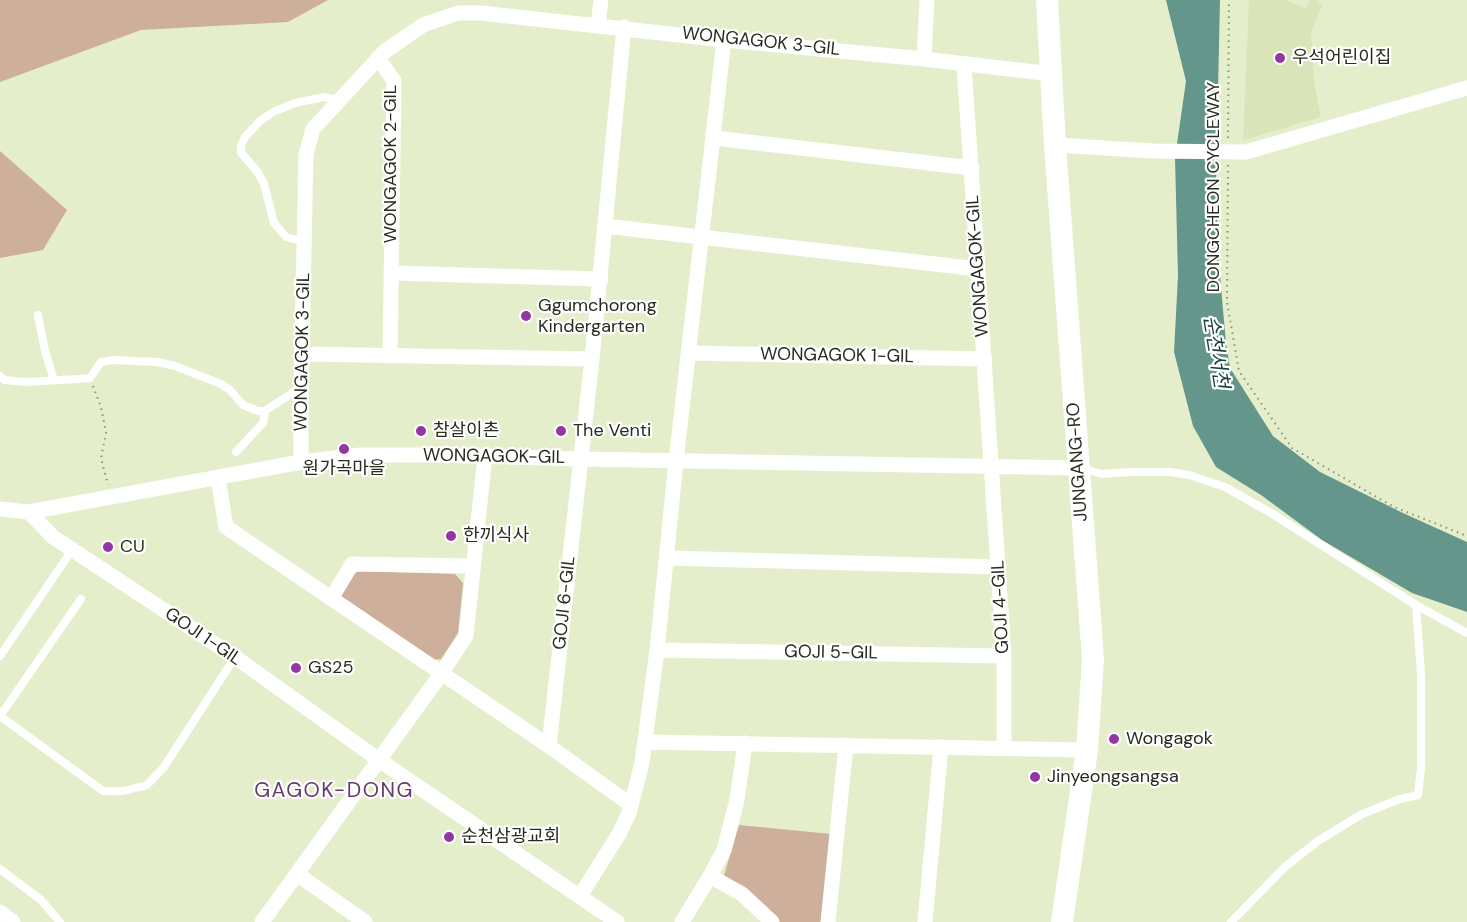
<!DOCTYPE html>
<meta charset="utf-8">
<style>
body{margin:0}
canvas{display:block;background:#e5eeca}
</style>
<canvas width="1467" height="922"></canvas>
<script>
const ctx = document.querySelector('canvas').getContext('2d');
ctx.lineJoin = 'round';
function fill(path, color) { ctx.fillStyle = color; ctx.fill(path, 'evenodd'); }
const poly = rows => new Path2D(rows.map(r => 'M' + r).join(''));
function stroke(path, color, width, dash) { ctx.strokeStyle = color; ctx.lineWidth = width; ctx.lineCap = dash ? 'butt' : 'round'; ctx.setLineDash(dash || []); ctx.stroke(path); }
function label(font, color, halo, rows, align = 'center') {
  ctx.font = font + ' "DM Sans","Noto Sans KR",sans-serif'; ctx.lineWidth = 4.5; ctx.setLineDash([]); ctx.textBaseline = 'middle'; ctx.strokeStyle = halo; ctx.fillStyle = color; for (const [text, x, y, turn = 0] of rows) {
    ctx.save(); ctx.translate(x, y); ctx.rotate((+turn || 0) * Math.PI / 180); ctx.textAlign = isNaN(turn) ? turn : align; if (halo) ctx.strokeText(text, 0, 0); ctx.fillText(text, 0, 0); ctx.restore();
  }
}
fill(poly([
 [1249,0,1285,0,1305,8,1310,0,1316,0,1322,6,1311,33,1314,83,1321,117,1243,140]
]), '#dae4b9');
fill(poly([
 [0,0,328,0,288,22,141,30,0,82],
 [0,151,67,210,43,250,0,258],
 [359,571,455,574,463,583,458,633,441,659,429,660,339,597,355,573],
 [739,825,831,834,824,922,776,922,723,879]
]), '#cdaf9b');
fill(poly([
 [1166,0,1220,0,1216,181,1218,254,1226,343,1230,368,1273,436,1320,472,1403,513,1467,542,1467,612,1412,593,1322,540,1261,495,1216,467,1193,426,1174,352,1178,276,1175,158,1186,81]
]), '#64968c');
stroke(poly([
 [1228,138,1229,0],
 [1228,165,1227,302,1239,371,1292,448,1394,507,1467,536],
 [93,386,101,407,106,433,101,458,108,485]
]), '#8c9278', 2, [1.5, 4.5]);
stroke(poly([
 [305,242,286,237,274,223,264,184,257,171,241,153,241,146,245,137,260,121,273,112,295,103,324,97,338,100],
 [38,315,45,351,54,380],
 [0,376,4,380,26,382,78,379,90,378,101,362,114,360,158,362,175,366,221,384,230,390,243,405,258,411,265,411],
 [265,411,301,387],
 [236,452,263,423,265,411],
 [1080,468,1102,474,1130,472,1170,472,1189,475,1225,487,1271,513,1416,605,1467,633],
 [81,599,0,716,103,791,124,791,147,785,164,767,235,657],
 [0,656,72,550],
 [0,869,41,900,60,922],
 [1231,922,1286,866,1318,841,1362,814,1400,799,1418,795,1421,768,1421,674,1416,605]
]), '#fff', 8);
stroke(poly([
 [598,25,601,0],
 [378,58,394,81,390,356],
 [924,59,927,0],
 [964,65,1004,656,1004,748],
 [714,138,972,168],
 [1055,145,1154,151,1246,152,1467,88],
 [605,226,978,269],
 [391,273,601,279],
 [689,353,985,359],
 [302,354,592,359],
 [301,462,301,387,306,154,313,129,384,52,423,25,458,13,481,13,724,40,924,59,1052,74],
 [218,478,226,527,549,746,631,805],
 [0,509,29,512,301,462,360,455,446,455,581,459,1079,468],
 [29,512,53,537,235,657,379,760,617,922],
 [667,558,999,567],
 [331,599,352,564,473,566],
 [657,650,1004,656],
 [645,742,1087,750],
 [549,746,592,359,624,27],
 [297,874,365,922],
 [710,876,742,894,772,922],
 [580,896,619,834,629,813,642,763,657,650,676,461,724,40],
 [0,912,13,922],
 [262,922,441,674,466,636,485,456],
 [682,922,710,876,724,850,737,800,745,743],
 [828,922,846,745],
 [925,922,941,747]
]), '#fff', 15);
stroke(poly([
 [1047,0,1055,145,1093,659,1087,750,1062,922]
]), '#fff', 22);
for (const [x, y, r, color] of [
 [1280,58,6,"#9336a1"],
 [526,316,6,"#9336a1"],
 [421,431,6,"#9336a1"],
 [561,431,6,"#9336a1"],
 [344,449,6,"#9336a1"],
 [451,536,6,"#9336a1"],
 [108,547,6,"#9336a1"],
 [296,668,6,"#9336a1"],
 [1114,739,6,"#9336a1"],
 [1035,777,6,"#9336a1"],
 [449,837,6,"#9336a1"]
]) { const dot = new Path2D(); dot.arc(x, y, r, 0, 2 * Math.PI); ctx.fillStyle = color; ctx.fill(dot); stroke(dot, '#fff', 2); }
label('18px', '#282b1d', '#fff', [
 ["WONGAGOK 3-GIL",761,42,6],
 ["WONGAGOK 2-GIL",391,164,-90],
 ["DONGCHEON CYCLEWAY",1214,187,-90],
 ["WONGAGOK-GIL",978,266,-94],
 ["WONGAGOK 3-GIL",303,352,-89],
 ["WONGAGOK 1-GIL",837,356,1],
 ["WONGAGOK-GIL",494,457,1],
 ["JUNGANG-RO",1078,462,-94],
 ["GOJI 6-GIL",565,603,-84],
 ["GOJI 4-GIL",1001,607,-93],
 ["GOJI 1-GIL",203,637,34],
 ["GOJI 5-GIL",831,653,1]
]);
label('18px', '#282b1d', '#fff', [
 ["우석어린이집",1292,58],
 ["Ggumchorong",538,306],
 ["Kindergarten",538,327],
 ["참살이촌",433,431],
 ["The Venti",573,431],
 ["원가곡마을",344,469,"center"],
 ["한끼식사",463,536],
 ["CU",120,547],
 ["GS25",308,668],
 ["Wongagok",1126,739],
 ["Jinyeongsangsa",1047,777],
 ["순천삼광교회",461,837]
], 'left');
label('italic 20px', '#16443c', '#fff', [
 ["순천서천",1215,352,81]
]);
ctx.letterSpacing = '1.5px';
label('21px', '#67396d', '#fff', [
 ["GAGOK-DONG",334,791]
]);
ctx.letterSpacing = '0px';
</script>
